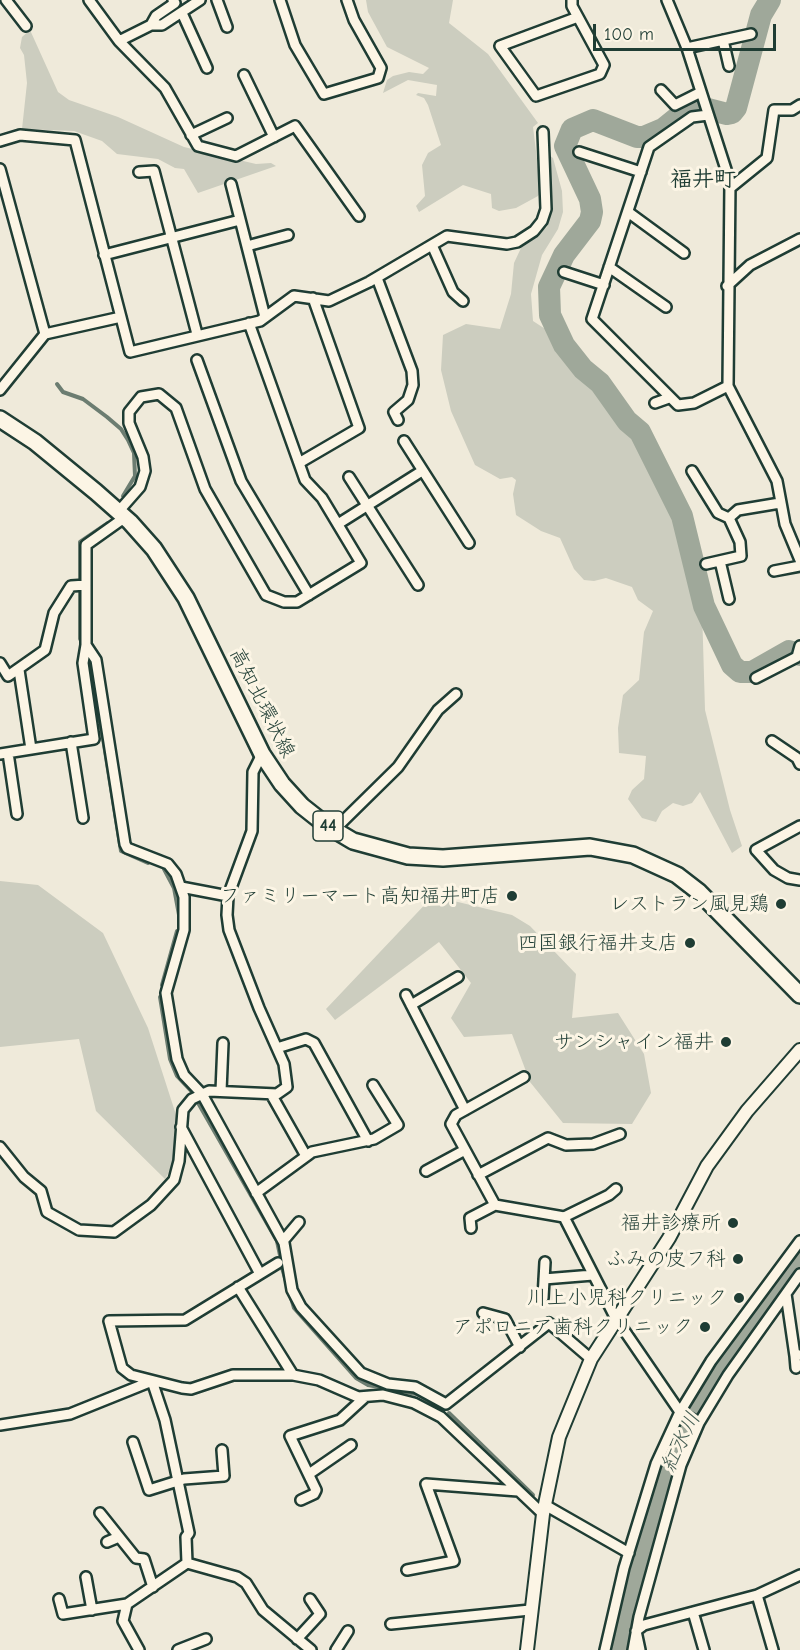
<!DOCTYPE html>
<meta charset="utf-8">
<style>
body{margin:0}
#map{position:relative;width:800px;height:1650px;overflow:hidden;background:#efeada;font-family:"Comic Neue",sans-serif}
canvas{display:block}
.scale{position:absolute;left:593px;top:24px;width:183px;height:27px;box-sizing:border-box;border:3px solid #1f3d34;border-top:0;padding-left:8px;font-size:18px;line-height:21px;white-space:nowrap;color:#1f3d34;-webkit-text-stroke:4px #fcf5e5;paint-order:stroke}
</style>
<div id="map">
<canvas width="800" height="1650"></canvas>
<div class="scale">100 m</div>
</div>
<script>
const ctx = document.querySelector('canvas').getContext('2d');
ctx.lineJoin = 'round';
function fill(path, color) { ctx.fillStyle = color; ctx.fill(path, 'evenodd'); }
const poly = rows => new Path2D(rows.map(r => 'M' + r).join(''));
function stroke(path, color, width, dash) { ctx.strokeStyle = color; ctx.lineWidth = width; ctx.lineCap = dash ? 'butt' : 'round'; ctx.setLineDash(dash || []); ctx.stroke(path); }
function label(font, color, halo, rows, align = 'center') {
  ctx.font = font + ' "Comic Neue","Klee One",sans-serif'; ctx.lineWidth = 6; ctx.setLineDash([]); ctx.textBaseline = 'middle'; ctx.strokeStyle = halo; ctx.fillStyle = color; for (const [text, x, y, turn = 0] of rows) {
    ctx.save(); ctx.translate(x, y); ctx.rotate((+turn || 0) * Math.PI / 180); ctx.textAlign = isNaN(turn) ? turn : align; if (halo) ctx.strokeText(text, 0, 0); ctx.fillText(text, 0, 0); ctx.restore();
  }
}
fill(poly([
 [366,0,453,0,449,23,488,54,538,123,533,127,541,192,538,196,516,208,499,211,492,208,491,194,463,185,419,212,416,206,425,196,422,165,428,153,441,145,428,105,424,98,416,95,418,93,436,96,437,85,408,80,383,93,387,80,393,76,409,72,423,74,429,68,387,47,368,12],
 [30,30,58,92,69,100,118,117,184,147,256,164,271,163,276,166,198,193,184,169,175,168,158,159,117,154,102,141,74,131,22,129,27,83,24,55,20,48,22,37],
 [546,153,553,158,562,191,563,212,558,229,542,255,531,294,533,321,553,334,577,377,602,391,634,433,681,517,702,608,705,710,730,810,742,846,732,853,700,792,692,803,683,806,673,803,662,811,656,822,642,818,628,799,632,790,644,779,646,756,619,753,618,728,623,695,639,680,644,632,653,611,638,600,632,587,606,578,594,581,584,580,574,569,560,538,541,531,516,515,513,494,516,480,512,477,500,479,475,465,451,411,441,370,443,335,466,324,500,329,511,294,514,263,521,248,547,227,552,209],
 [0,881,38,885,103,933,148,1028,178,1121,176,1160,165,1179,96,1111,79,1039,0,1047],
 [433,896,512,915,530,926,576,974,572,1018,618,1013,644,1054,651,1093,632,1124,563,1123,530,1082,512,1034,464,1037,451,1018,471,983,439,942,335,1020,326,1009]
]), '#cccdbf');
stroke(poly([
 [57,384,63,392,83,399,107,417,121,429,128,440,134,453,135,476,123,496],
 [80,580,80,542,108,523],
 [80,639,80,591],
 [91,663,121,851,148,863],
 [164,869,174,888,179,915],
 [162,985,177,931],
 [160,997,170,1059,177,1076,193,1093],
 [197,1101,277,1241,281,1260],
 [282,1268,294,1308,356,1378,368,1385,417,1394,433,1403],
 [449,1413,533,1495]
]), '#6c7d71', 4);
stroke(poly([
 [770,0,761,15,736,108,732,113,727,114,696,106,689,108,663,129,644,137,637,137,593,120,572,129,565,146,590,199,592,212,590,221,564,255,549,287,550,315,564,345,583,369,600,383,627,421,640,432,682,516,704,606,732,665,740,672,752,672,789,651,800,655],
 [616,1650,625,1606,663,1476,683,1430,726,1360,800,1260]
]), '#9fa89a', 22);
const minor = poly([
 [6,0,26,26],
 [89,0,119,41,151,25,162,25,200,0],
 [217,0,227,27],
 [280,0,295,45,324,94,378,78,381,68,354,20,347,0],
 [572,0,572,6,578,17,604,65,600,74,536,96,500,46,578,17],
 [667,0,687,48,730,182,728,386,777,481,785,524,800,560],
 [182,13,207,68],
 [151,25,156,16,175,3,173,0],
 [723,40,729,66],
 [119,41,165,88,198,146,236,156,295,126,359,216],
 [687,48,751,34],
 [244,75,274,137],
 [661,90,675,105,701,92],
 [708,115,692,117,649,147,592,319,678,405,694,403,728,386],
 [191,135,227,118],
 [0,141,20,135,75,140,130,352,260,321,294,296,329,301,369,282,447,236,507,244,517,242,534,231,542,221,546,209,543,132],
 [579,152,641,172],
 [0,169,45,334],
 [139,172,154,171,197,334],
 [231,184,265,317],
 [730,188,767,158,774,110,792,110,800,105],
 [628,212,684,253],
 [432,245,453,292,463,301],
 [247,246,288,235],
 [104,255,240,220],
 [609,267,666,307],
 [564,272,604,285],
 [377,278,412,371,413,385,408,400,394,412,398,420],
 [727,286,750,265,800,239],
 [197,360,241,481,309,595],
 [0,390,45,334,121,317],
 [655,403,669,398],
 [404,441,469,543],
 [299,463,359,428,313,298],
 [692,471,718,513,729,518],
 [349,477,418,585],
 [118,512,140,487,145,471,143,457,129,423,129,412,141,397,159,394,176,408,205,489,266,595,284,602,297,602,361,563,322,498,305,480,249,323],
 [338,524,422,471],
 [720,561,729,599],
 [706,564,741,556,740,542,729,518,738,510,780,503],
 [774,571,800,566],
 [86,645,96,660,125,844,127,848,168,864,176,874,184,897,184,930,166,993,177,1059,184,1075,202,1094,284,1243,292,1290,301,1307,361,1373,388,1384,415,1387,446,1404,549,1323,591,1359],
 [0,663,8,676,45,650,54,613,71,586,86,585],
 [19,670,31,749],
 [756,678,797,657,800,646],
 [772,741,797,758,800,764],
 [71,742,83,818],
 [8,753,17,814],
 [0,754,94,739,83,663,86,645,86,545,124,518],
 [800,826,756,850,774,870,788,878,800,880],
 [334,830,398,767,438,710,456,694],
 [181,887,228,896],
 [406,995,465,1110],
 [411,1005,458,977],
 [277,1048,306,1039,314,1043,368,1141],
 [524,1077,456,1115,451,1124,495,1205,564,1217,615,1317,680,1412,699,1423],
 [221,1091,223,1043],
 [271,1094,306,1156],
 [181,1127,260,1274],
 [0,1147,24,1177,41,1191,47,1212,79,1230,114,1232,151,1205,174,1180,179,1161,183,1110,192,1099,209,1091,277,1094,287,1087,284,1064,259,1008,229,930,227,915,228,896,252,831,253,772,262,754],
 [426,1171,465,1150],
 [478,1175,548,1138,566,1145,593,1144,620,1134],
 [256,1193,312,1152,374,1139,398,1125,373,1085],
 [564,1217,609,1195,616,1189],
 [471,1228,470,1218,495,1205],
 [283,1241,299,1222],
 [278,1263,185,1320,109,1321,122,1368,131,1375,182,1388,191,1389,233,1375,293,1375,319,1380,358,1397,383,1395,414,1403,441,1417,543,1514],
 [544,1279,593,1275],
 [238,1287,293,1375],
 [786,1294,795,1356,800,1355],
 [543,1298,545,1262],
 [483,1313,505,1319,520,1347],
 [795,1356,796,1368],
 [0,1425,70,1414,152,1381,165,1420,189,1533,186,1537,187,1563,127,1604,123,1621,139,1650],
 [133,1442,149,1490,184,1479,224,1476,222,1450],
 [309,1474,351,1445],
 [301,1500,314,1494,316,1490,290,1436,340,1420,364,1398],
 [545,1505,629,1553],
 [100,1513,136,1558,144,1559,153,1587],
 [107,1542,119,1537],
 [187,1563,237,1577,246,1583,263,1610,311,1650],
 [407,1570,454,1561,426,1484,518,1491],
 [86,1577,92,1610],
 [757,1595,773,1650],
 [59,1599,63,1614,127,1604],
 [693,1612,704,1650],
 [391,1624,530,1610],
 [297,1639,320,1614,310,1599],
 [178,1650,206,1639],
 [336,1650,348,1631],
 [605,1650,624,1568,656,1464,680,1412,711,1361,800,1241],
 [633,1650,639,1617,681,1465,699,1423,728,1375,800,1274],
 [640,1650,636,1631,644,1625,757,1595,800,1575]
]);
const tertiary = poly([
 [527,1650,543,1514,559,1437,591,1359,669,1238,707,1166,747,1111,800,1050]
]);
const primary = poly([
 [0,419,35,442,96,492,130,522,154,549,186,598,262,754,282,784,302,806,326,825,353,841,408,856,443,858,590,847,633,855,677,875,699,892,800,995]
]);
stroke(minor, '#1f3d34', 14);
stroke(tertiary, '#1f3d34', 16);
stroke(primary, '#1f3d34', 20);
stroke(minor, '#fcf5e5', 9);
stroke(tertiary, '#fcf5e5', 12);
stroke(primary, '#fcf5e5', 15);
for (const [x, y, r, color] of [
 [512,896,6,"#1f3d34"],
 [781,904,6,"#1f3d34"],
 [690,943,6,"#1f3d34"],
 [726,1042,6,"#1f3d34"],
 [733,1223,6,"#1f3d34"],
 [738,1259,6,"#1f3d34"],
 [739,1298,6,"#1f3d34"],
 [705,1327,6,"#1f3d34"]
]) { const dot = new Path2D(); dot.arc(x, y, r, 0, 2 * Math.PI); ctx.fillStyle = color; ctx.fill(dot); stroke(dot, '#fcf5e5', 2); }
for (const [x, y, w] of [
 [328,826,30]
]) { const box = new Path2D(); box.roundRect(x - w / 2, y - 15, w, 30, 4.5); ctx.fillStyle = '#fcf5e5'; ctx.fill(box); stroke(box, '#1f3d34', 1.5); }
label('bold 18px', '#1f3d34', null, [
 ["44",328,826]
]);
label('20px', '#1f3d34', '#fcf5e5', [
 ["高知北環状線",262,703,63]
]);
label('20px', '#1f3d34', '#fcf5e5', [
 ["ファミリーマート高知福井町店",500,896],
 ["レストラン風見鶏",769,904],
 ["四国銀行福井支店",678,943],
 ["サンシャイン福井",714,1042],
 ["福井診療所",721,1223],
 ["ふみの皮フ科",726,1259],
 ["川上小児科クリニック",727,1298],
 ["アポロニア歯科クリニック",693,1327]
], 'right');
label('italic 21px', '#455d53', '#fcf5e5', [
 ["紅水川",681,1442,-64]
]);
label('bold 22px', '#1f3d34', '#fcf5e5', [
 ["福井町",703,180]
]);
</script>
